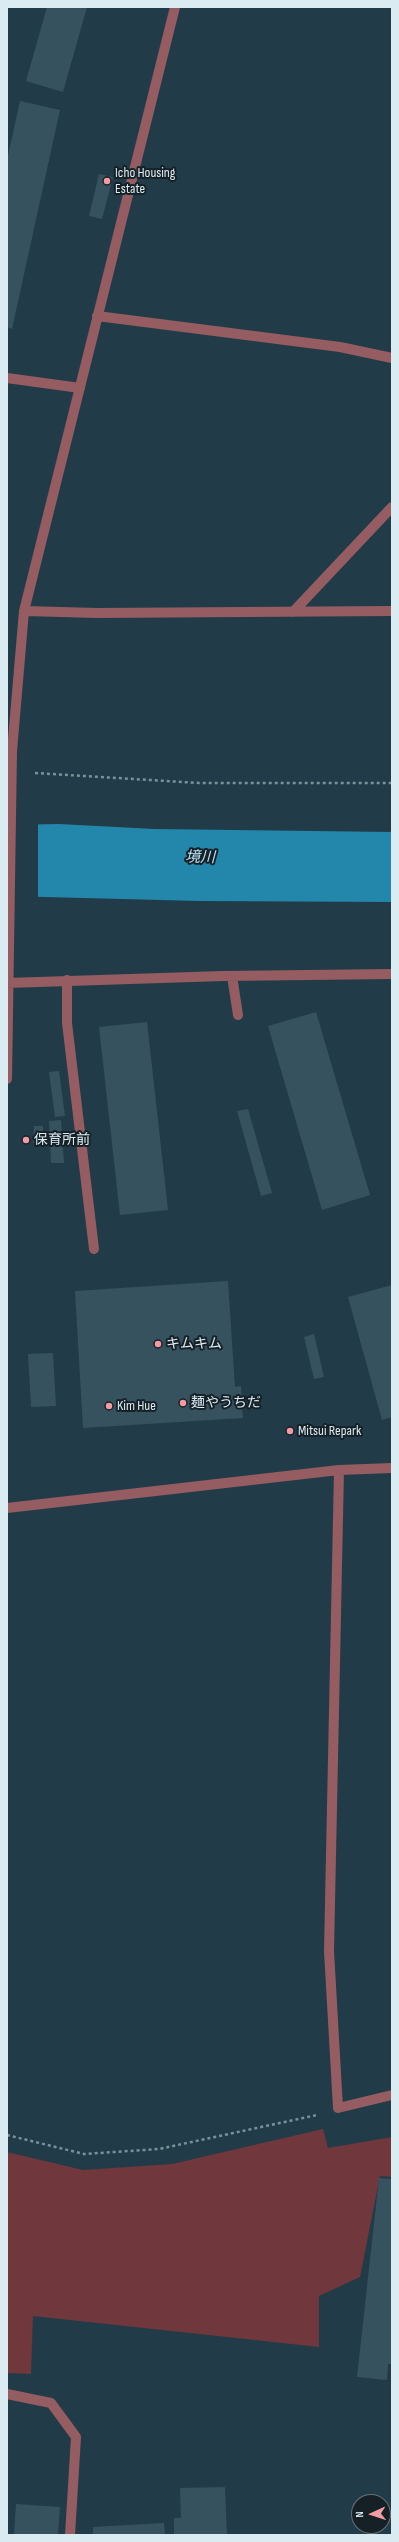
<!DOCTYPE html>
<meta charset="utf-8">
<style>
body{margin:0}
#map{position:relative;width:399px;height:2542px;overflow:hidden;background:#213c48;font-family:"Sofia Sans Condensed",sans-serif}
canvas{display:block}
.frame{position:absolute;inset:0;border:8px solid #dbebf2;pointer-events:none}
.north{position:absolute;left:351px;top:2494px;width:40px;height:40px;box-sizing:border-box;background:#162127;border:1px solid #657278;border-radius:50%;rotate:267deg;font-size:11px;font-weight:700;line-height:16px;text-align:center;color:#dbebf2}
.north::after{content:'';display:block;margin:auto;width:14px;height:18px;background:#f49aa2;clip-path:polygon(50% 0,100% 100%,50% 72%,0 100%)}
</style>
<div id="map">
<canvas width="399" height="2542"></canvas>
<div class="frame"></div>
<div class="north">N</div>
</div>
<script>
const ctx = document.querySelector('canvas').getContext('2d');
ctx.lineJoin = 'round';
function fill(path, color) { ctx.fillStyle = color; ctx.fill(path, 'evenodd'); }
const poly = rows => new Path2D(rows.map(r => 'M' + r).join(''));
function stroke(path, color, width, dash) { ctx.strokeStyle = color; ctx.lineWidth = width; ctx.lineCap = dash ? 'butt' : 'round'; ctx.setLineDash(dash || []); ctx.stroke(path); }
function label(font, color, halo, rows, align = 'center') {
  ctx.font = font + ' "Sofia Sans Condensed","Noto Sans JP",sans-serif'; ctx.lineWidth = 4; ctx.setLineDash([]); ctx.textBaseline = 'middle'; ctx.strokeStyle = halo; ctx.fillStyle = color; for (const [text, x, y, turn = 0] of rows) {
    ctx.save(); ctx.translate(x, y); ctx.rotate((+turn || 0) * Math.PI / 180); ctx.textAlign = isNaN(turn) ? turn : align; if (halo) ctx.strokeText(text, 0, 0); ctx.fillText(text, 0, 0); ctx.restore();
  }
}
fill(poly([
 [323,2129,328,2148,392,2137,392,2177,380,2176,360,2277,319,2296,319,2347,33,2316,31,2374,7,2373,7,2152,83,2170,172,2164]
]), '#70373d');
fill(poly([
 [59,824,154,829,392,832,392,902,199,901,7,896,7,825]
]), '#2386ab');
fill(poly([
 [7,823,38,823,38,899,7,898]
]), '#213c48');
fill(poly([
 [47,7,87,7,63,92,26,81],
 [20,101,60,110,12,329,7,327,7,160],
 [99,174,113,177,102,219,89,216],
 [316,1012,370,1195,322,1210,268,1026],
 [147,1022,168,1210,120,1215,99,1027],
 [59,1071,65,1116,55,1117,49,1072],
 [248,1109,272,1193,261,1196,237,1111],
 [61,1120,64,1163,51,1163,49,1121],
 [34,1126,43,1126,43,1143,33,1143],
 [228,1281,235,1387,241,1386,243,1418,83,1428,75,1291],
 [392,1285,392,1417,382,1420,348,1297],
 [314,1334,324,1377,314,1379,304,1337],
 [53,1353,56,1406,31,1407,28,1354],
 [379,2178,392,2179,392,2364,388,2364,387,2380,357,2377],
 [225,2487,227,2535,174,2535,174,2518,181,2518,180,2488],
 [16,2504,60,2507,58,2535,14,2535],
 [164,2523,165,2535,93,2535,93,2527]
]), '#37525f');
stroke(poly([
 [35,773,199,783,392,783],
 [7,2135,84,2154,159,2149,317,2115]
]), '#7b919a', 2.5, [3, 3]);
stroke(poly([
 [97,316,340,347,392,358],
 [7,378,80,388],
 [24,611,97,613,392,611],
 [293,612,392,507],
 [232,976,238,1015],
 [67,980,67,1023,94,1249],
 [7,983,223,976,392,974],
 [7,1079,12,751,24,611,175,7],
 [339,1470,329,1951,338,2108,392,2095],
 [7,1508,339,1470,392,1468],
 [7,2394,51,2403,76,2437,70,2535]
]), '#955d61', 10);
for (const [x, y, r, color] of [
 [107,181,4,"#f49aa2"],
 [26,1140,4,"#f49aa2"],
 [158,1344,4,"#f49aa2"],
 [183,1403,4,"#f49aa2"],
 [109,1406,4,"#f49aa2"],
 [290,1431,4,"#f49aa2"]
]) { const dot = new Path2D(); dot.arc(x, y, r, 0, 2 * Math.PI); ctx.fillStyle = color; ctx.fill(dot); stroke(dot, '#162127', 1.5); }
label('14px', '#dbebf2', '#162127', [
 ["Icho Housing",115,173],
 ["Estate",115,189],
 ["保育所前",34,1140],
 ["キムキム",166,1344],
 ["麺やうちだ",191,1403],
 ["Kim Hue",117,1406],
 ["Mitsui Repark",298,1431]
], 'left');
label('italic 15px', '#b9e5fa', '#162127', [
 ["境川",200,858,1]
]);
</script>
